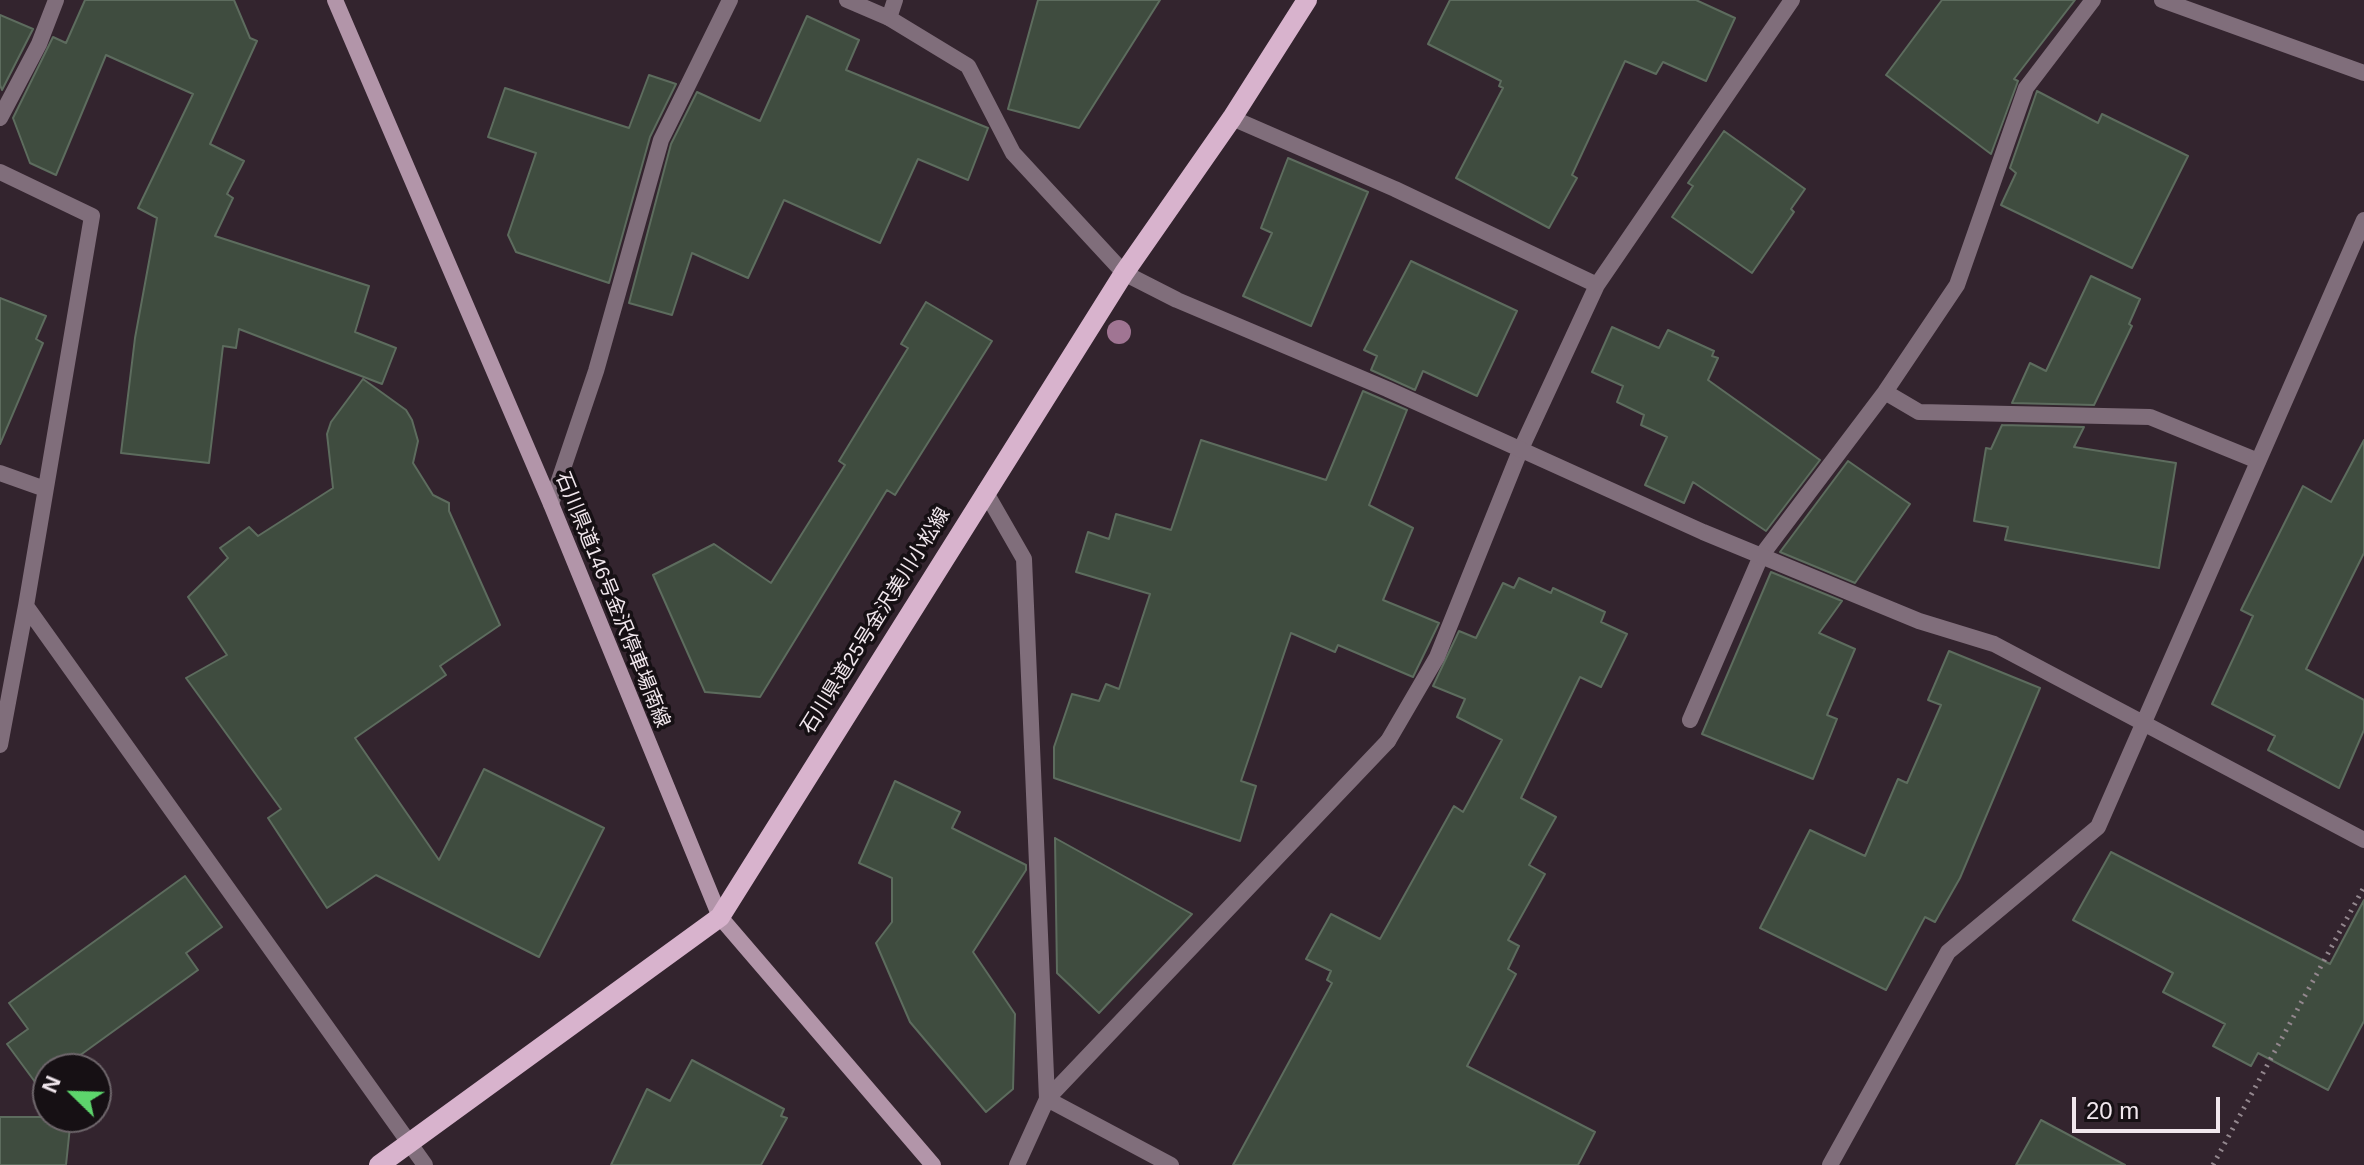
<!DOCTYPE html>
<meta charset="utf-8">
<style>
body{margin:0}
#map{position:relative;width:2364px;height:1165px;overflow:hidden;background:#33242e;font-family:Arial,sans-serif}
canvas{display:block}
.north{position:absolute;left:32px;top:1053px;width:80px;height:80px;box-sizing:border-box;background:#161014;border:2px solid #6e666b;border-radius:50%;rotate:293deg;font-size:22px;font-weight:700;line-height:32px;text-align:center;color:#f1e7ed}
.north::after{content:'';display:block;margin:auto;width:28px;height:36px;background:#5dd56c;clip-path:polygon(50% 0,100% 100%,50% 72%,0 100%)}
.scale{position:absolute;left:2072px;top:1097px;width:148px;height:36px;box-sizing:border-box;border:4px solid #f1e7ed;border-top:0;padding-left:10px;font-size:24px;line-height:28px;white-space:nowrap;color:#f1e7ed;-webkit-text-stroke:6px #161014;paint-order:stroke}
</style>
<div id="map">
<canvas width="2364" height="1165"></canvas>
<div class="north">N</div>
<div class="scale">20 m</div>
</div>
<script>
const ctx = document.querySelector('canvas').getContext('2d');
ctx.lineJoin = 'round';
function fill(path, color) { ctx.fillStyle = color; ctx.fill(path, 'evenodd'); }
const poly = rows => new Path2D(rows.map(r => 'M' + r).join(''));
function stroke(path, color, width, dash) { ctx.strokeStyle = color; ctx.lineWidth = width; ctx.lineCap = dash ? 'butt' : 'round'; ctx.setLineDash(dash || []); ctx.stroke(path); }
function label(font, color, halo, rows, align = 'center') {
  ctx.font = font + ' Arial,"Noto Sans JP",sans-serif'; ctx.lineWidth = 7; ctx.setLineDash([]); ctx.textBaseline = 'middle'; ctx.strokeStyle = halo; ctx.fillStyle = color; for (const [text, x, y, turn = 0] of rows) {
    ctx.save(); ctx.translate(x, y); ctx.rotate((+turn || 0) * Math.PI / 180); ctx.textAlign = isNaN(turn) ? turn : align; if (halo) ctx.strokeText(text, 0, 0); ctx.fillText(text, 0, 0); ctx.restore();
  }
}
const building = poly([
 [85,0,234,0,250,38,257,41,210,144,244,161,227,194,233,198,215,236,369,286,355,332,396,348,382,384,239,329,236,348,223,346,209,463,121,453,135,338,157,218,138,208,193,94,106,55,56,175,30,163,13,118,53,37,66,43,85,0],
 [1038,0,1160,0,1079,128,1008,109,1038,0],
 [1450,0,1696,0,1735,18,1706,81,1663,62,1656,74,1625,61,1572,175,1577,178,1549,228,1456,178,1503,88,1499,86,1501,81,1428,44,1450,0],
 [1942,0,2075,0,2014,79,2018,81,1991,154,1886,75,1942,0],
 [0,15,33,29,2,90,0,85,0,15],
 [807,16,859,40,846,70,988,128,968,180,918,159,880,243,784,200,748,278,692,253,672,315,629,303,671,144,697,92,760,121,807,16],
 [649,75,676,84,650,137,609,283,516,252,508,235,536,153,488,137,505,88,629,128,649,75],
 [2037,91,2098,123,2102,114,2188,156,2132,268,2001,205,2016,173,2010,168,2037,91],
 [1724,131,1805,189,1791,209,1794,212,1752,273,1672,217,1693,186,1688,183,1724,131],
 [1288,158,1368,192,1311,326,1243,296,1272,233,1261,228,1288,158],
 [1411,261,1517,311,1477,396,1423,371,1415,390,1371,370,1377,356,1364,350,1411,261],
 [2091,276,2140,299,2129,324,2132,326,2094,405,2012,403,2030,363,2046,371,2091,276],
 [0,298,46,316,36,339,43,343,0,444,0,298],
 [926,302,992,341,895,495,887,490,760,697,705,692,653,575,714,544,771,583,845,465,839,461,908,348,901,344,926,302],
 [1612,327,1659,348,1668,330,1714,351,1712,356,1718,358,1708,380,1820,460,1766,531,1693,482,1684,503,1645,485,1667,437,1641,425,1644,415,1617,402,1623,386,1592,372,1612,327],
 [363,379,406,410,412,420,418,441,413,463,433,495,449,503,449,511,500,625,440,666,446,675,355,738,439,860,484,769,604,828,539,957,376,875,327,908,268,818,281,809,186,678,227,655,188,597,228,558,220,548,249,527,258,536,333,488,327,434,331,422,363,379],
 [1363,391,1407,410,1369,505,1413,528,1383,600,1439,623,1413,677,1338,645,1335,652,1291,633,1241,781,1256,786,1240,841,1054,778,1054,747,1072,694,1099,701,1106,684,1119,689,1150,594,1076,572,1088,532,1109,539,1116,514,1171,530,1201,440,1326,480,1363,391],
 [2002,425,2084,427,2074,447,2176,463,2159,568,2005,540,2008,527,1974,521,1986,448,1991,449,2002,425],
 [2364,440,2364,553,2306,669,2364,700,2364,730,2339,788,2268,750,2275,736,2212,704,2253,616,2241,610,2303,486,2331,502,2364,440],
 [1848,461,1910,504,1855,583,1780,552,1848,461],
 [1771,572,1842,601,1819,633,1855,649,1827,715,1837,719,1813,779,1702,734,1771,572],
 [1519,578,1551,593,1553,588,1605,612,1601,622,1627,634,1601,687,1580,677,1521,798,1556,817,1529,865,1545,874,1508,940,1519,946,1508,969,1516,974,1467,1066,1595,1132,1578,1165,1233,1165,1332,983,1327,980,1331,971,1306,959,1331,914,1380,939,1454,806,1463,812,1502,740,1457,717,1465,699,1433,686,1459,631,1476,638,1503,583,1514,588,1519,578],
 [1949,651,2040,688,1960,878,1935,922,1925,917,1886,990,1760,928,1810,830,1865,856,1898,779,1907,783,1941,705,1928,700,1949,651],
 [895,781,960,812,952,828,1026,865,1026,870,973,952,1015,1014,1013,1089,986,1112,910,1022,876,943,892,922,892,878,859,863,895,781],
 [1055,838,1192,914,1099,1013,1057,973,1055,838],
 [2111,852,2330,964,2364,900,2364,1021,2328,1090,2258,1053,2251,1066,2213,1046,2225,1024,2163,992,2173,973,2073,920,2111,852],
 [185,876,222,927,186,953,198,970,61,1069,48,1069,48,1078,38,1086,7,1044,28,1029,9,1003,185,876],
 [692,1060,784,1109,781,1116,787,1118,761,1165,611,1165,647,1089,670,1101,692,1060],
 [0,1117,71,1117,66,1165,0,1165,0,1117],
 [2041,1120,2125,1165,2016,1165,2041,1120]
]);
fill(building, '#3f4c3f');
stroke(building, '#5d6c5e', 2);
stroke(poly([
 [2213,1165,2364,887]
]), '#93878e', 5, [2, 6]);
stroke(poly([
 [889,18,895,0],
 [1232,118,1395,189,1597,285],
 [1885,392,1919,412,2150,417,2258,461],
 [551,504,596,371,661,140,730,0],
 [1690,720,1761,556,1885,392,1957,285,2026,88,2093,0],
 [1388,741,1437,657,1520,451,1597,285,1792,0]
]), '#806e7b', 16);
stroke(poly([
 [847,0,889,18,968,66,1013,153,1124,273,1177,300,1387,389,1703,532,1919,621,1994,644,2364,840],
 [2162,0,2364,73],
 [0,118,39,44,56,0],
 [0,172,92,216,26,606,425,1165],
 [0,473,45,489],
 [985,491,1024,559,1047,1099],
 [0,745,26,606],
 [1047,1099,1171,1165],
 [1017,1165,1047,1099,1388,741],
 [1830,1165,1948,952,2098,827,2364,220]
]), '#806e7b', 16);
stroke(poly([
 [335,0,551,504,720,917,933,1165]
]), '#b295a9', 16);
stroke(poly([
 [379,1165,720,917,1124,273,1232,118,1307,0]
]), '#d8b3cd', 20);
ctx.fillStyle = '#a07593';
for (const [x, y] of [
 [1119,332]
]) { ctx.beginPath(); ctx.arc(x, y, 12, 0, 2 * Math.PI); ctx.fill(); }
label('20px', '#f1e7ed', '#161014', [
 ["石川県道146号金沢停車場南線",612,600,68],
 ["石川県道25号金沢美川小松線",876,621,-58]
]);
</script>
